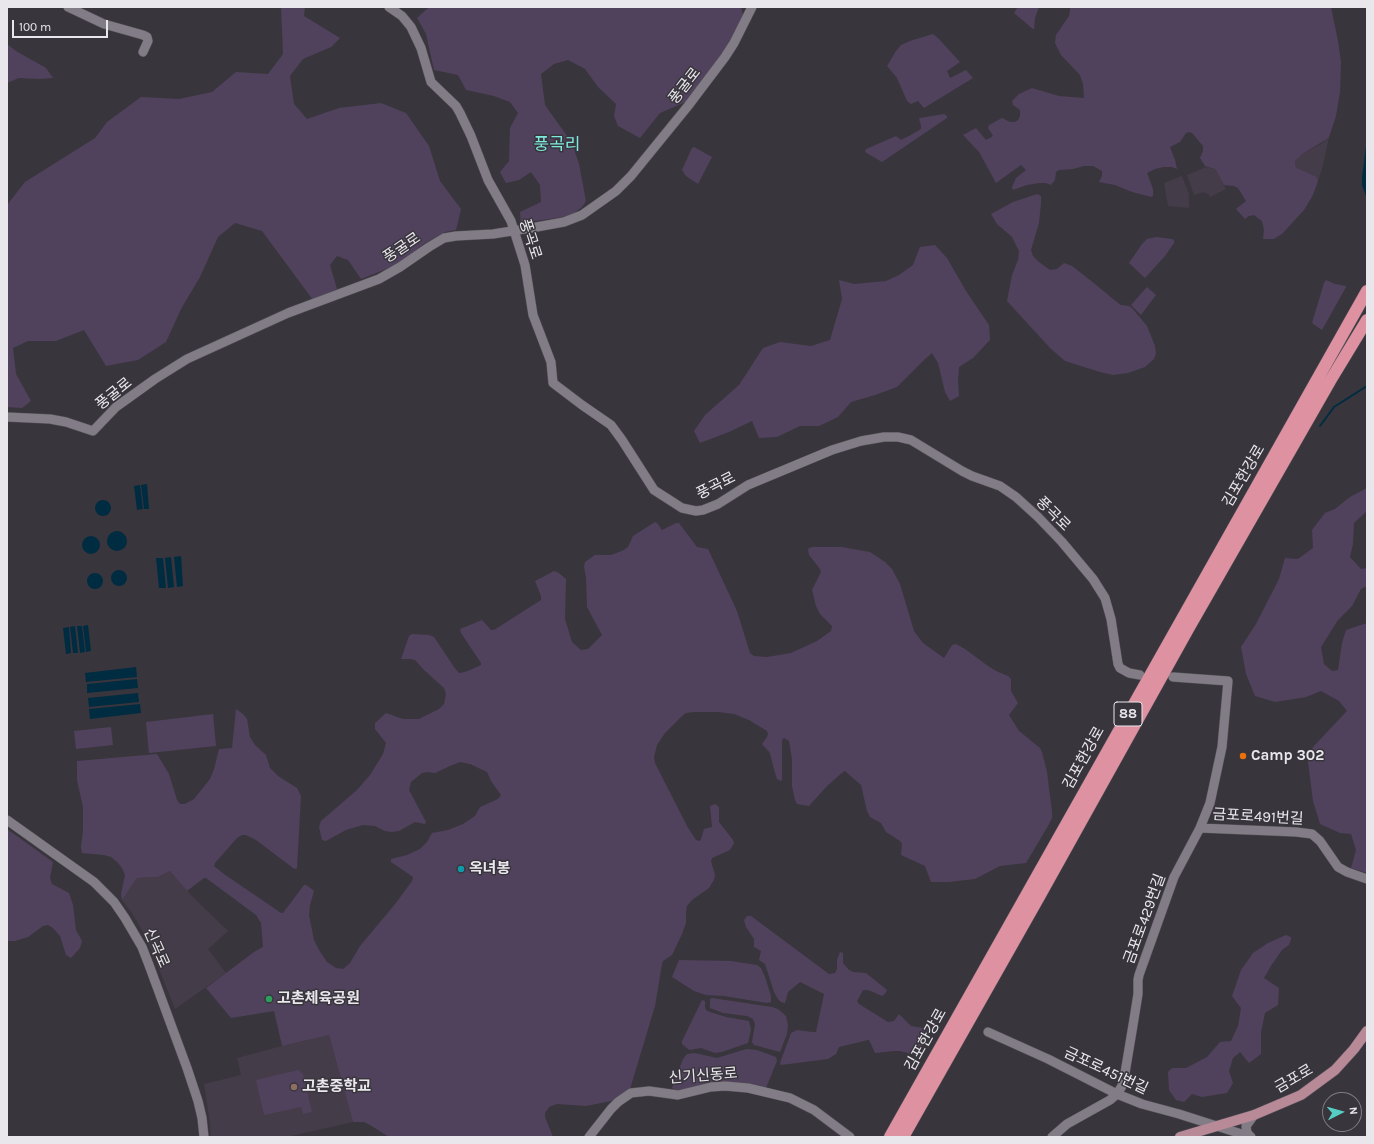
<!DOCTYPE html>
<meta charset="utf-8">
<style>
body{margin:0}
#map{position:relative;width:1374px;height:1144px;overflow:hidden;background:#39353d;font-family:Karla,sans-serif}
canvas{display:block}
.frame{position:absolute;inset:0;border:8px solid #eae7ec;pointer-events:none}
.north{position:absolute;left:1322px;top:1092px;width:40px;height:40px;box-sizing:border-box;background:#39353d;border:1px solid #807c83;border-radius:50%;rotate:84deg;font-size:11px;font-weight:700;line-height:16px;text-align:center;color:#eae7ec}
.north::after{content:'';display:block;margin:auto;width:14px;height:18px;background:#56cec3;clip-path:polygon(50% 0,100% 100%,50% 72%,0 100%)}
.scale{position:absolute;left:12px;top:20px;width:96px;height:18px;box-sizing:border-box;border:2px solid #eae7ec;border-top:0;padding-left:5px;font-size:12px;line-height:14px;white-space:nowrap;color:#eae7ec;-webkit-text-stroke:3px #39353d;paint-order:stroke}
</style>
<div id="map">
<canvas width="1374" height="1144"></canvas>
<div class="frame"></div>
<div class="north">N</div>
<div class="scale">100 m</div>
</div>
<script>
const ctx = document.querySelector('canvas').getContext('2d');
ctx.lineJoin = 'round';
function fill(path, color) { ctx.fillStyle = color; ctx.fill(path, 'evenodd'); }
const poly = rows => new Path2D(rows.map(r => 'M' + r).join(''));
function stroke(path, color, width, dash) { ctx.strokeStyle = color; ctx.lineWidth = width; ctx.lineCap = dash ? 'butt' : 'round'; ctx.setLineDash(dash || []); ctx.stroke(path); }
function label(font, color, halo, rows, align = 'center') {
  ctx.font = font + ' Karla,"Noto Sans KR",sans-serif'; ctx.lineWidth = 3; ctx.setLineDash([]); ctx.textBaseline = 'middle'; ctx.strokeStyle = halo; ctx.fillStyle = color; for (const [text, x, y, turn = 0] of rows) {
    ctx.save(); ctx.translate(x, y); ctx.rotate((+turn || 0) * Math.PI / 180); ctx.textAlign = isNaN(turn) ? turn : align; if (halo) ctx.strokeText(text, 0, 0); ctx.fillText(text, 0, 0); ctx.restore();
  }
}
fill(poly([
 [1329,137,1322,169,1318,181,1317,177,1297,168,1295,166,1295,161,1302,154,1324,142],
 [1206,167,1215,169,1226,189,1210,197,1208,194,1203,192,1194,195,1187,175],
 [1182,176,1189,194,1189,208,1168,206,1164,183],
 [170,871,191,895,228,931,208,949,226,973,175,1009,147,939,132,913,122,900,137,878,158,877],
 [329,1035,353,1122,287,1137,211,1137,210,1123,204,1084,241,1075,237,1058,282,1046]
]), '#443c49');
fill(poly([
 [281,7,305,7,304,16,340,38,331,47,303,59,290,76,294,104,307,119,339,108,381,103,406,113,429,146,440,181,461,209,456,230,445,232,425,243,399,264,361,279,348,260,337,256,330,265,337,289,313,300,262,231,235,223,218,237,200,277,181,309,166,342,138,360,106,366,84,330,56,341,28,341,13,348,16,374,31,401,22,408,7,407,7,205,25,182,95,138,107,122,141,97,179,99,212,92,236,72,268,74,283,54],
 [429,7,741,7,744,20,722,56,688,101,660,113,640,138,618,126,614,116,616,104,598,87,585,69,568,60,554,64,541,74,545,105,572,143,579,164,586,201,582,207,570,216,521,223,520,212,541,202,540,185,531,172,519,180,506,183,500,172,509,161,510,128,518,113,510,102,494,96,466,90,458,75,434,70,426,34,417,18],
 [1018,7,1039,7,1035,18,1034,29,1033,29,1014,13],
 [1070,7,1331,7,1338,41,1341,62,1340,92,1336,116,1329,137,1327,139,1302,154,1295,161,1295,166,1297,168,1317,177,1318,181,1313,195,1304,210,1282,234,1274,239,1263,239,1264,230,1262,221,1254,215,1249,216,1245,219,1236,209,1246,201,1238,188,1234,186,1224,185,1215,169,1205,166,1200,158,1203,151,1203,146,1192,133,1189,132,1186,133,1180,142,1170,147,1175,160,1177,169,1172,167,1164,167,1155,169,1147,173,1153,189,1153,195,1152,197,1132,192,1115,185,1099,182,1102,176,1102,171,1093,166,1084,166,1073,169,1059,170,1056,172,1055,180,1051,185,1046,183,1039,183,1027,185,1013,190,1012,187,1016,178,1026,170,1021,165,996,183,979,152,963,135,976,128,986,140,993,136,988,128,989,125,1002,118,1010,122,1015,122,1018,120,1020,116,1020,110,1013,105,1012,101,1019,94,1032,88,1059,96,1084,98,1083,84,1080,75,1061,55,1055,43,1056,35,1069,16,1070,11],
 [933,34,938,38,960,62,947,71,950,78,966,70,973,78,924,108,918,101,911,104,907,101,897,78,887,66,896,51,901,45,910,41],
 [7,44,16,51,46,68,53,78,40,79,19,78,7,83],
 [944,114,947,116,947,118,882,162,865,152,866,149,896,136,901,140,909,136,921,129,921,125,919,119,920,118],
 [694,147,712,157,698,184,686,176,682,170,692,148],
 [1037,194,1041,196,1041,203,1039,223,1031,250,1033,256,1039,262,1050,270,1057,269,1064,263,1072,266,1090,280,1118,303,1121,305,1129,306,1132,308,1147,326,1155,346,1156,353,1154,359,1145,367,1128,373,1113,375,1100,372,1065,361,1050,348,1007,301,1012,275,1018,260,1019,251,1012,237,997,224,991,214,1013,202],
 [1156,237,1172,239,1174,240,1174,243,1165,256,1145,278,1129,263,1142,244,1147,239],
 [935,245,947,258,966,291,989,325,990,340,973,358,959,367,958,381,959,396,950,401,945,392,938,363,932,353,924,360,897,387,875,395,851,402,838,417,819,426,800,426,777,437,759,438,752,421,729,432,700,443,694,431,705,415,739,385,763,348,780,342,811,346,830,340,842,299,839,280,854,284,886,281,899,275,913,265,920,247],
 [1326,280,1335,284,1346,286,1346,287,1322,330,1312,323,1324,283],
 [1147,287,1156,295,1141,315,1131,305],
 [1367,488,1367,511,1354,523,1353,544,1350,557,1361,569,1367,568,1367,586,1361,589,1352,606,1338,620,1321,647,1324,664,1332,671,1338,670,1342,643,1346,630,1367,623,1367,873,1351,868,1356,850,1351,834,1340,833,1320,824,1313,801,1308,762,1313,747,1347,711,1339,701,1321,691,1306,697,1275,702,1255,696,1246,674,1241,647,1256,624,1279,579,1285,558,1298,559,1313,548,1312,530,1325,513,1335,509,1350,497],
 [655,522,657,523,662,530,676,523,679,523,697,547,708,549,737,611,750,653,754,656,767,657,791,653,817,641,831,631,832,626,820,614,816,606,812,590,821,572,820,569,809,555,808,550,809,548,812,547,842,547,853,549,870,552,885,562,892,569,900,584,914,631,923,643,944,658,952,645,956,644,965,649,988,666,996,671,1008,676,1011,679,1011,691,1018,703,1009,715,1019,731,1040,748,1042,752,1047,772,1052,812,1052,818,1048,826,1026,863,1000,866,975,879,949,882,931,882,925,866,901,855,902,844,900,841,886,832,881,823,870,817,867,811,861,785,845,771,843,772,827,786,809,806,797,804,795,800,792,786,792,759,789,741,784,738,782,740,782,780,781,781,777,779,775,773,770,753,762,744,767,737,768,734,767,731,749,720,734,714,718,712,694,712,686,713,682,716,665,733,657,745,654,757,655,763,687,826,696,840,700,841,701,839,704,829,712,827,710,806,715,804,719,807,719,822,733,840,734,843,730,850,712,858,711,861,715,875,714,880,709,888,692,900,687,906,686,912,686,923,682,934,672,955,663,961,662,964,655,1006,630,1089,614,1100,611,1101,586,1106,557,1104,549,1107,545,1113,545,1117,553,1137,389,1137,370,1125,364,1122,353,1122,329,1035,282,1046,274,1011,231,1018,206,988,254,952,263,947,261,923,256,915,206,878,204,878,187,891,170,871,158,877,137,878,122,900,121,894,125,875,122,868,117,862,111,857,104,855,82,853,81,847,83,831,83,807,77,780,77,761,157,754,169,774,177,800,180,804,185,804,194,799,210,779,214,769,219,749,232,748,236,709,243,714,247,719,250,737,255,745,266,755,270,768,278,776,297,788,301,796,297,868,296,869,293,868,256,840,246,835,242,835,237,838,215,863,214,866,224,874,281,913,283,913,304,885,306,885,313,890,314,891,310,905,309,915,314,940,319,950,327,962,336,968,343,969,350,963,360,946,396,903,412,881,413,877,391,862,391,859,407,855,420,849,427,842,432,833,448,830,463,824,475,816,480,807,498,799,501,795,491,781,487,772,470,764,460,762,450,766,435,773,428,772,422,773,411,782,409,790,426,822,425,824,415,822,399,831,391,832,385,831,375,826,363,825,346,830,326,841,322,840,319,827,321,821,357,790,370,775,383,754,386,743,375,729,375,723,386,713,403,719,419,719,439,709,444,704,446,694,444,688,424,670,415,660,411,659,401,659,409,636,412,634,429,635,434,637,454,667,459,673,465,672,477,667,481,665,481,663,461,633,460,629,482,620,491,630,494,630,541,600,541,596,535,581,554,571,559,573,566,579,565,619,572,642,581,650,588,649,602,635,587,607,586,577,584,567,585,562,595,555,611,555,624,550,628,547,633,536],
 [213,714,216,746,149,753,146,722],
 [111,727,113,745,76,749,74,731],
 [7,829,53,862,50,878,52,884,69,893,73,905,76,930,82,941,80,948,71,958,66,955,60,936,53,928,48,925,43,926,28,937,15,941,7,941],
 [747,916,751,916,829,974,835,973,837,969,837,960,840,952,843,953,843,963,849,970,853,972,866,973,887,990,885,994,882,996,868,990,863,990,857,1001,859,1004,888,1022,894,1021,899,1014,911,1026,929,1029,928,1036,919,1053,916,1055,900,1051,894,1051,875,1053,869,1040,868,1040,839,1047,836,1054,828,1059,781,1065,780,1063,791,1033,797,1030,812,1032,816,1032,824,994,800,982,788,992,785,1003,781,1002,778,999,774,992,765,964,759,960,761,951,754,947,754,939,746,927,744,920],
 [1286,935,1291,937,1291,939,1289,945,1282,950,1271,966,1264,978,1279,988,1278,1005,1265,1013,1261,1032,1261,1054,1249,1063,1240,1052,1233,1058,1229,1071,1233,1083,1227,1093,1202,1097,1192,1094,1184,1102,1176,1100,1169,1090,1168,1072,1172,1068,1186,1068,1207,1057,1220,1042,1231,1041,1238,1026,1241,1008,1232,996,1241,970,1253,953,1268,943],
 [679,960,731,961,757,965,761,968,765,977,771,996,771,1002,767,1003,724,996,706,995,694,991,672,977],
 [712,998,772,1007,778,1009,786,1016,788,1025,787,1034,780,1052,754,1045,752,1042,755,1024,753,1019,747,1016,723,1013,710,1008,710,999],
 [702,1000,705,1001,705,1008,707,1011,726,1017,749,1021,751,1030,748,1043,722,1052,715,1053,701,1048,690,1050,688,1049,682,1044,682,1041],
 [746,1049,757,1050,776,1057,777,1061,766,1088,676,1090,672,1088,683,1059,687,1054,695,1053,717,1058],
 [298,1070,303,1074,312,1112,303,1114,301,1107,264,1115,256,1080]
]), '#50425c');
fill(poly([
 [1367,138,1366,181,1367,199,1362,185,1362,178],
 [147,484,149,509,144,509,141,485],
 [140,485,143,509,137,510,134,486],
 '95 508a8 8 0 1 1 16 0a8 8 0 1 1-16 0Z',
 '107 541a10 10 0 1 1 20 0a10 10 0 1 1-20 0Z',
 '82 545a9 9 0 1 1 18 0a9 9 0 1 1-18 0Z',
 [181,556,183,586,177,587,174,557],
 [171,557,174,587,168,588,165,558],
 [156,558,163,558,166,588,159,588],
 '111 578a8 8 0 1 1 16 0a8 8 0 1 1-16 0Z',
 '87 581a8 8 0 1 1 16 0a8 8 0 1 1-16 0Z',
 [88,625,91,651,86,652,83,626],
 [75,626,78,653,73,653,70,627],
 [77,626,82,626,85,652,80,653],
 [69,627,71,653,66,654,63,628],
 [136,667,137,677,86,682,85,673],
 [137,679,138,688,87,693,87,684],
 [138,693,139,702,89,707,88,698],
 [140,704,141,713,90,719,89,709]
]), '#002c41');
stroke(poly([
 [1320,426,1334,407,1367,386]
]), '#002c41', 2);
const minor = poly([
 [68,7,104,24,143,35,147,37,148,41,143,52],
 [389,7,402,16,411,27,421,48,431,82,456,106,460,113,471,136,488,180,511,221,525,265,533,315,551,362,553,383,582,405,611,425,622,440,654,490,682,508,696,511,703,510,718,504,748,485,832,450,861,441,884,437,898,437,911,440,962,471,972,476,1000,486,1016,497,1038,517,1062,542,1093,579,1105,598,1111,619,1118,664,1120,668,1129,673,1140,675],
 [7,417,50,419,66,422,93,431,116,407,155,379,187,359,288,313,379,279,400,267,429,247,444,238,456,236,493,234,531,228,564,222,582,215,616,191,631,176,688,106,725,57,734,43,752,7],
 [7,820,94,882,114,902,125,918,142,947,149,965,187,1068,198,1101,202,1118,204,1137],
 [1200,828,1296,832,1312,834,1320,841,1338,867,1347,872,1367,879],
 [988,1032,1048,1059,1117,1094,1142,1104,1179,1114,1251,1137],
 [589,1137,611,1109,618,1102,631,1093,649,1091,678,1095,711,1087,725,1086,748,1088,790,1098,814,1110,850,1137],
 [1052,1137,1067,1124,1110,1100,1117,1094,1122,1086,1124,1079,1134,1019,1138,994,1138,980,1139,975,1174,877,1200,828,1210,803,1222,747,1228,681,1173,677],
 [1251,1137,1247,1133,1246,1126,1254,1115]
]);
const major = poly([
 [1180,1137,1254,1115,1301,1095,1335,1070,1354,1049,1367,1031]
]);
const highway = poly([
 [890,1137,1367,291],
 [903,1137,1040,895,1188,629,1330,381,1367,320]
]);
stroke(minor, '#555157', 10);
stroke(major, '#555157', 11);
stroke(highway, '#555157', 13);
stroke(minor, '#817c85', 9);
stroke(major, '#b88996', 10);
stroke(highway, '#dd91a1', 12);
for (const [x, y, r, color] of [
 [1243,756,4,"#e8710a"],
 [461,869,4,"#0f9aa8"],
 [269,999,4,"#2e9e5b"],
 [294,1087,4,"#8d6e63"]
]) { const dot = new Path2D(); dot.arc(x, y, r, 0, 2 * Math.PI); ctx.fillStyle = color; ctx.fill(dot); stroke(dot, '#39353d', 1.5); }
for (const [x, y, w] of [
 [1128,714,28]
]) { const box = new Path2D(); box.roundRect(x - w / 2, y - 12, w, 24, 3); ctx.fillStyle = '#39353d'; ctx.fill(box); stroke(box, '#eae7ec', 1); }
label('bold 14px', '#eae7ec', null, [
 ["88",1128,714]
]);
label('15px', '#eae7ec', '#39353d', [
 ["풍굴로",685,86,-52],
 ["풍곡로",530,239,72],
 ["풍굴로",402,248,-34],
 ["풍굴로",114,394,-39],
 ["김포한강로",1244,476,-60],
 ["풍곡로",716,486,-27],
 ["풍곡로",1053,514,45],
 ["김포한강로",1084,758,-61],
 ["금포로491번길",1258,817,3],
 ["금포로429번길",1145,919,-70],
 ["신곡로",156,948,66],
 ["김포한강로",926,1040,-61],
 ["금포로451번길",1106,1071,25],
 ["신기신동로",703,1076,-4],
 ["금포로",1294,1079,-30]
]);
label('bold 15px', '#eae7ec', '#39353d', [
 ["Camp 302",1251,756],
 ["옥녀봉",469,869],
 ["고촌체육공원",277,999],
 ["고촌중학교",302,1087]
], 'left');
label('17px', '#7fe9de', '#39353d', [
 ["풍곡리",557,145]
]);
</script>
